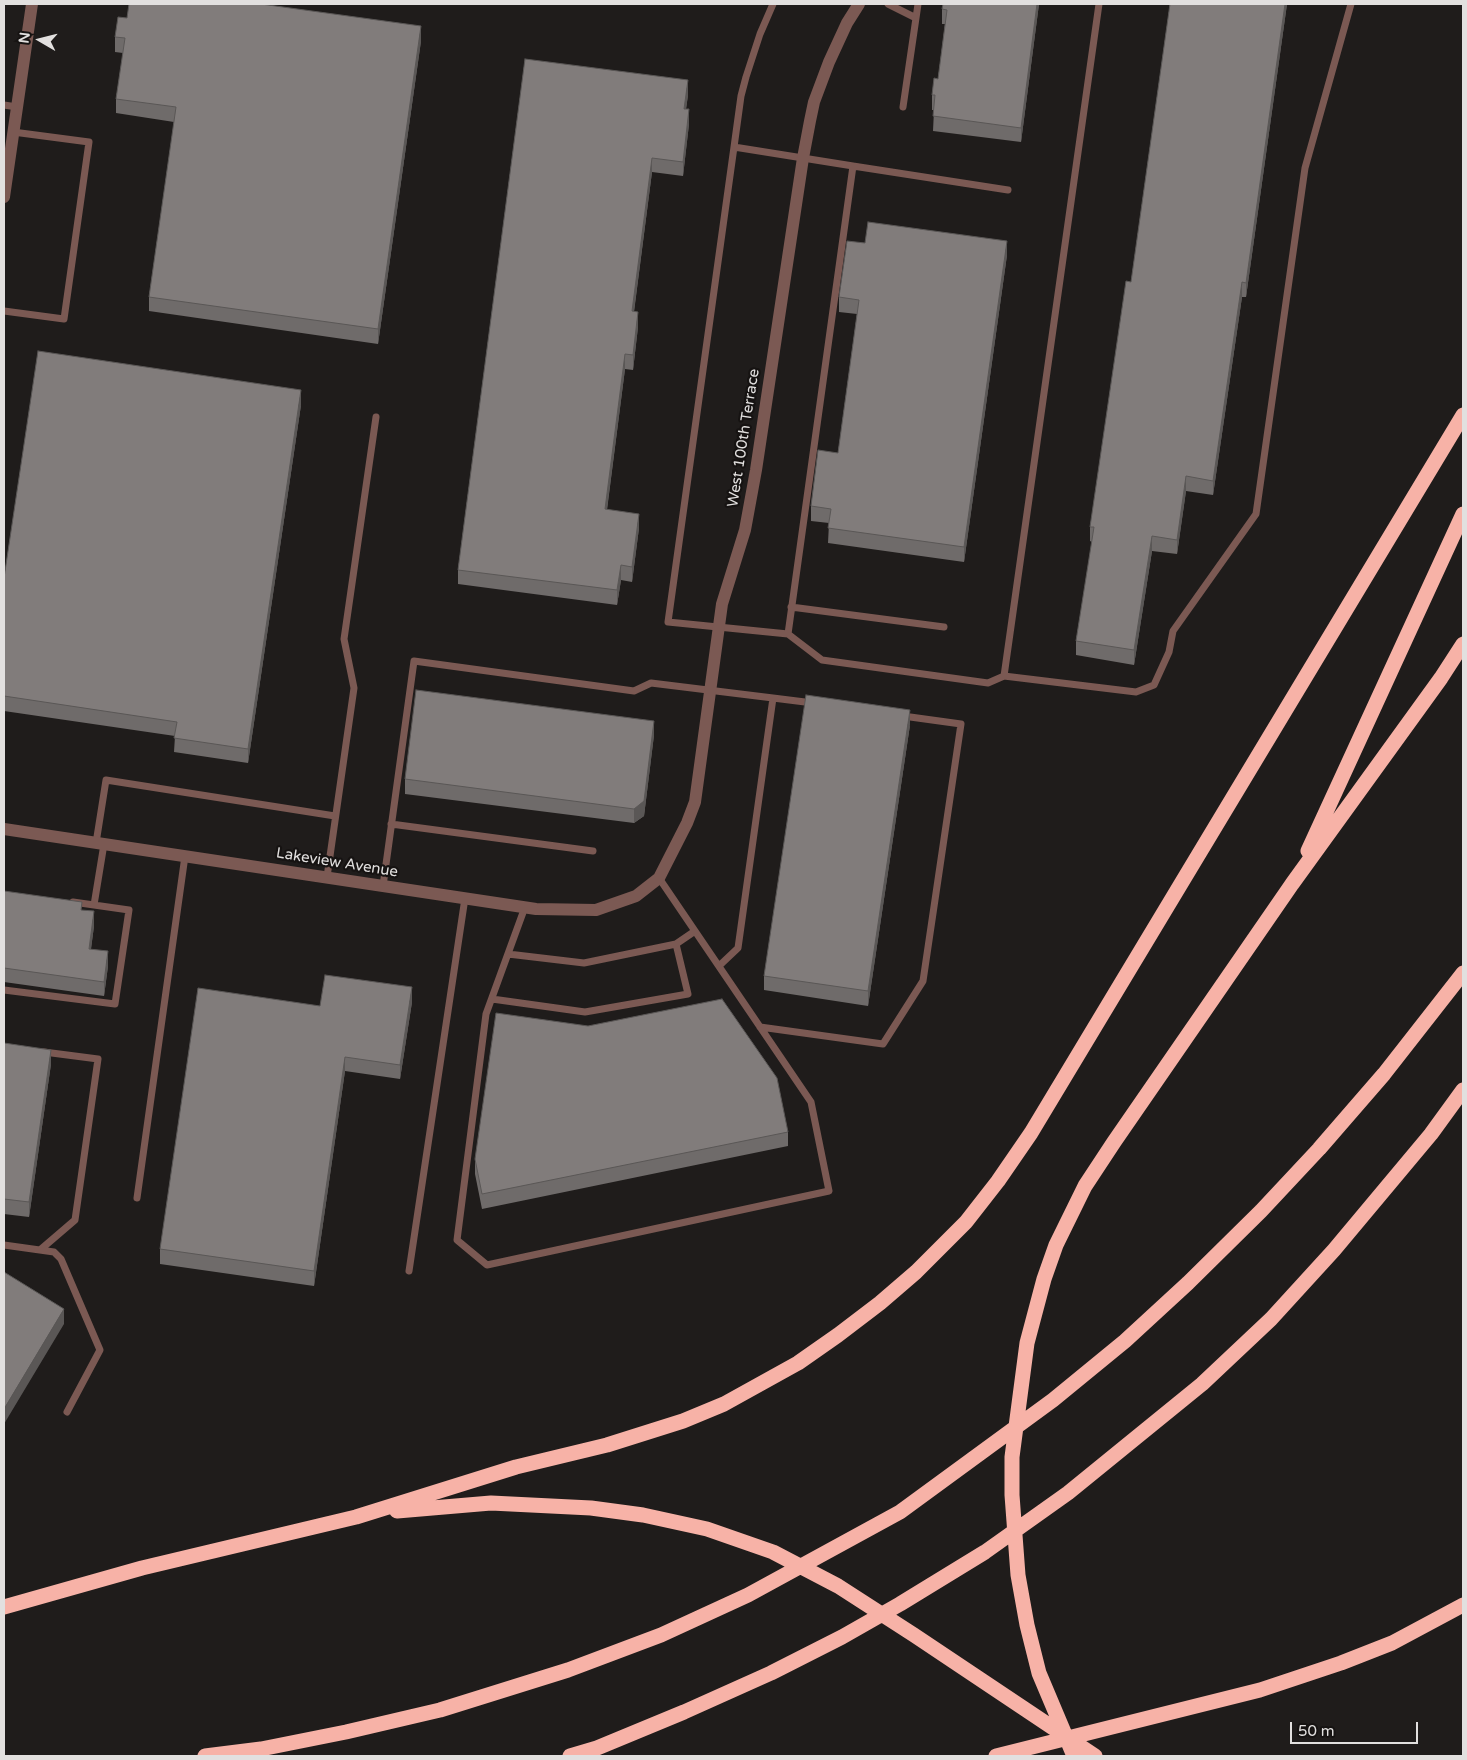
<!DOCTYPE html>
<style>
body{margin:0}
#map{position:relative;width:1467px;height:1760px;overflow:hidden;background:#1f1c1b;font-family:"Varela Round",sans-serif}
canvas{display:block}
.frame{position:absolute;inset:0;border:5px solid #e2e0df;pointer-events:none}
.north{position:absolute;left:15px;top:15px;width:50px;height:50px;-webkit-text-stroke:4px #161312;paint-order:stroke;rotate:278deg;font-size:14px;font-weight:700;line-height:20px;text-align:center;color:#e2e0df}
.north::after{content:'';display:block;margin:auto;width:18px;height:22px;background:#e2e0df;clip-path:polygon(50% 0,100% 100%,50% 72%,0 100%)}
.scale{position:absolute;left:1290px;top:1722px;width:128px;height:22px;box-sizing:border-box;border:2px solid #e2e0df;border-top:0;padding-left:6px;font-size:15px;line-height:18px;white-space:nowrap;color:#e2e0df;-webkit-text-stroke:4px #161312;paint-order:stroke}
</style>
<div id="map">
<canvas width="1467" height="1760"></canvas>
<div class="frame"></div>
<div class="north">N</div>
<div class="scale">50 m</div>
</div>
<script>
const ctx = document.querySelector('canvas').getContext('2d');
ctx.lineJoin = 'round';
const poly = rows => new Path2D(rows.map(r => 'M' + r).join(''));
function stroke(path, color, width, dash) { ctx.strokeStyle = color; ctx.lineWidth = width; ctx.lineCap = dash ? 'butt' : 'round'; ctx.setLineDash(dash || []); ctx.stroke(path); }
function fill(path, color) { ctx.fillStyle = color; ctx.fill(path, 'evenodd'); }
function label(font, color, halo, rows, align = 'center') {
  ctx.font = font + ' "Varela Round",sans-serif'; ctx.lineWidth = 4.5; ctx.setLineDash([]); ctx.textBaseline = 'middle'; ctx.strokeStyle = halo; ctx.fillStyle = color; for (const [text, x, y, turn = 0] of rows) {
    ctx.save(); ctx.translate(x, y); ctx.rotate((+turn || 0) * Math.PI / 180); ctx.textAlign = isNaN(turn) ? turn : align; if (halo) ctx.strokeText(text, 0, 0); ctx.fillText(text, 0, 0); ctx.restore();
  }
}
stroke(poly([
 [888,4,916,18,903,107],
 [916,18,918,4],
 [4,105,17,107],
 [734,147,853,166,788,634,668,622,734,147],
 [734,147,741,96,746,77,760,34,773,4],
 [853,166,1008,190],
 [4,311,64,319,89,142,13,132],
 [791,607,944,627],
 [788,634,822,660,988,683,1004,676,1099,4],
 [1004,676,1136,692,1154,685,1169,652,1173,631,1256,514,1305,168,1351,4],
 [773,698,813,703],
 [391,824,593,851],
 [96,843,106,780,335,816],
 [327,877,354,688,344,639,376,417],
 [383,886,414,661,634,691,651,683,773,698,738,948,719,966],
 [73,902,94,905,104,844],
 [525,907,486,1014,457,1240,487,1265,829,1191,811,1102,659,878],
 [508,954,584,963,676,944],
 [4,990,115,1004,129,910,94,905],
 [492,999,585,1012,688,994,676,944,695,931],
 [760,1027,883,1044,923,981,961,724,903,716],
 [137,1198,185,856],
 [4,1245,54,1252,61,1259,100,1350,67,1412],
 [40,1250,75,1220,98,1059,44,1052],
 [409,1271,465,898]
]), '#7b5953', 7);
stroke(poly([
 [4,829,536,909,596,910,636,896,659,878,687,823,695,802,722,604,745,530,756,470,803,158,810,121,814,102,829,62,847,23,859,4]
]), '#7b5953', 12);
stroke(poly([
 [4,197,32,4]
]), '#7b5953', 12);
stroke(poly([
 [1308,851,1463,514],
 [397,1511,491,1503,591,1508,643,1515,707,1529,773,1552,838,1586,914,1635,1095,1756],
 [4,1607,142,1568,356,1517,516,1467,607,1445,683,1421,724,1404,798,1363,838,1335,880,1303,916,1272,966,1222,998,1181,1031,1133,1463,415],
 [205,1756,261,1749,346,1732,440,1710,568,1670,661,1635,748,1595,900,1512,1053,1400,1125,1341,1188,1283,1261,1211,1319,1149,1384,1074,1463,973],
 [570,1756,597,1748,684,1712,771,1673,842,1637,900,1604,985,1552,1068,1493,1202,1384,1271,1319,1334,1250,1431,1134,1463,1090],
 [996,1756,1260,1690,1341,1663,1392,1643,1463,1605],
 [1074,1756,1039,1673,1027,1625,1018,1575,1012,1495,1012,1457,1027,1343,1044,1279,1056,1245,1085,1186,1114,1142,1292,884,1441,678,1463,644]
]), '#f7b2a7', 15);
fill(poly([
 [1039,4,1021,142,933,131,934,110,932,110,932,95,938,79,945,24,942,24,942,9],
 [1170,4,1287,4,1246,297,1242,297,1213,495,1186,491,1177,554,1152,551,1134,665,1076,655,1076,641,1092,542,1090,541,1090,527,1131,282],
 [127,18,421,41,378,344,149,311,149,297,174,122,116,113,116,99,123,53,115,52,115,37],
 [525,59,688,95,686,109,689,124,683,176,652,172,634,312,638,327,633,370,625,369,607,510,639,528,632,582,621,580,617,605,458,584,458,570],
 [865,243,1007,255,964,562,828,543,829,523,811,521,811,506,838,453,857,314,839,312,839,297],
 [301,405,248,763,174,752,175,736,4,711,4,578],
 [910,725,868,1006,764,990,764,976],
 [654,735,644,816,634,823,405,794,405,779],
 [4,891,82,910,94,926,91,949,108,966,104,996,4,982],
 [412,1002,400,1079,345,1071,314,1286,160,1264,160,1249,320,1006],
 [4,1043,51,1064,29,1217,4,1214],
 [788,1132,788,1146,482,1209,475,1174,475,1159]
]), '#6f6b6a');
fill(poly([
 [1037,4,1039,4,1021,142,1021,128],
 [1285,4,1287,4,1246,297,1246,283],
 [421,26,421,41,378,344,378,329],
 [688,80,688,95,684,123,684,109],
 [689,109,689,124,683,176,683,162],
 [652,158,652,172,632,326,632,311],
 [1007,241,1007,255,964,562,964,547],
 [1242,282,1242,297,1213,495,1213,481],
 [638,312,638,327,633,370,633,355],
 [625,354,625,369,605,524,605,509],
 [301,390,301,405,248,763,248,749],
 [1186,476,1186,491,1177,554,1177,540],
 [639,514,639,528,632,582,632,567],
 [1152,536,1152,551,1134,665,1134,650],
 [621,565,621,580,617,605,617,590],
 [910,710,910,725,868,1006,868,991],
 [654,721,654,735,644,816,634,823,634,809],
 [94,911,94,926,89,963,89,949],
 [108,951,108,966,104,996,104,982],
 [412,987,412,1002,400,1079,400,1065],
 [51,1050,51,1064,29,1217,29,1202],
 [345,1057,345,1071,314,1286,314,1271],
 [64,1309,64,1324,4,1424,4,1409]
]), '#5a5756');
const building = poly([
 [129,4,261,4,421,26,378,329,149,297,176,107,116,99,125,38,115,37,118,17,127,18,129,4],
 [943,4,1037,4,1021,128,933,116,935,95,932,95,934,78,938,79,947,10,942,9,943,4],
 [1170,4,1285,4,1246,283,1242,282,1213,481,1186,476,1177,540,1152,536,1134,650,1076,641,1094,527,1090,527,1126,281,1131,282,1170,4],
 [525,59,688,80,684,109,689,109,683,162,652,158,632,311,638,312,633,355,625,354,605,509,639,514,632,567,621,565,617,590,458,570,525,59],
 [868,222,1007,241,964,547,828,528,831,509,811,506,818,450,838,453,859,300,839,297,847,241,865,243,868,222],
 [38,351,301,390,248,749,174,738,177,722,4,696,4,578,38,351],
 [416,690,654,721,644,801,634,809,405,779,416,690],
 [806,695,910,710,868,991,764,976,806,695],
 [4,891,82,902,81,910,94,911,89,949,108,951,104,982,4,968,4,891],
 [325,975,412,987,400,1065,345,1057,314,1271,160,1249,198,988,320,1006,325,975],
 [722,999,777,1078,788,1132,482,1194,475,1159,496,1013,588,1026,722,999],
 [4,1043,51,1050,29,1202,4,1199,4,1043],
 [4,1272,64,1309,4,1409,4,1272]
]);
fill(building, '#817c7b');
stroke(building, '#5a5756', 1);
label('15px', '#e2e0df', '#161312', [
 ["West 100th Terrace",744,438,-81],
 ["Lakeview Avenue",337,863,9]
]);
</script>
